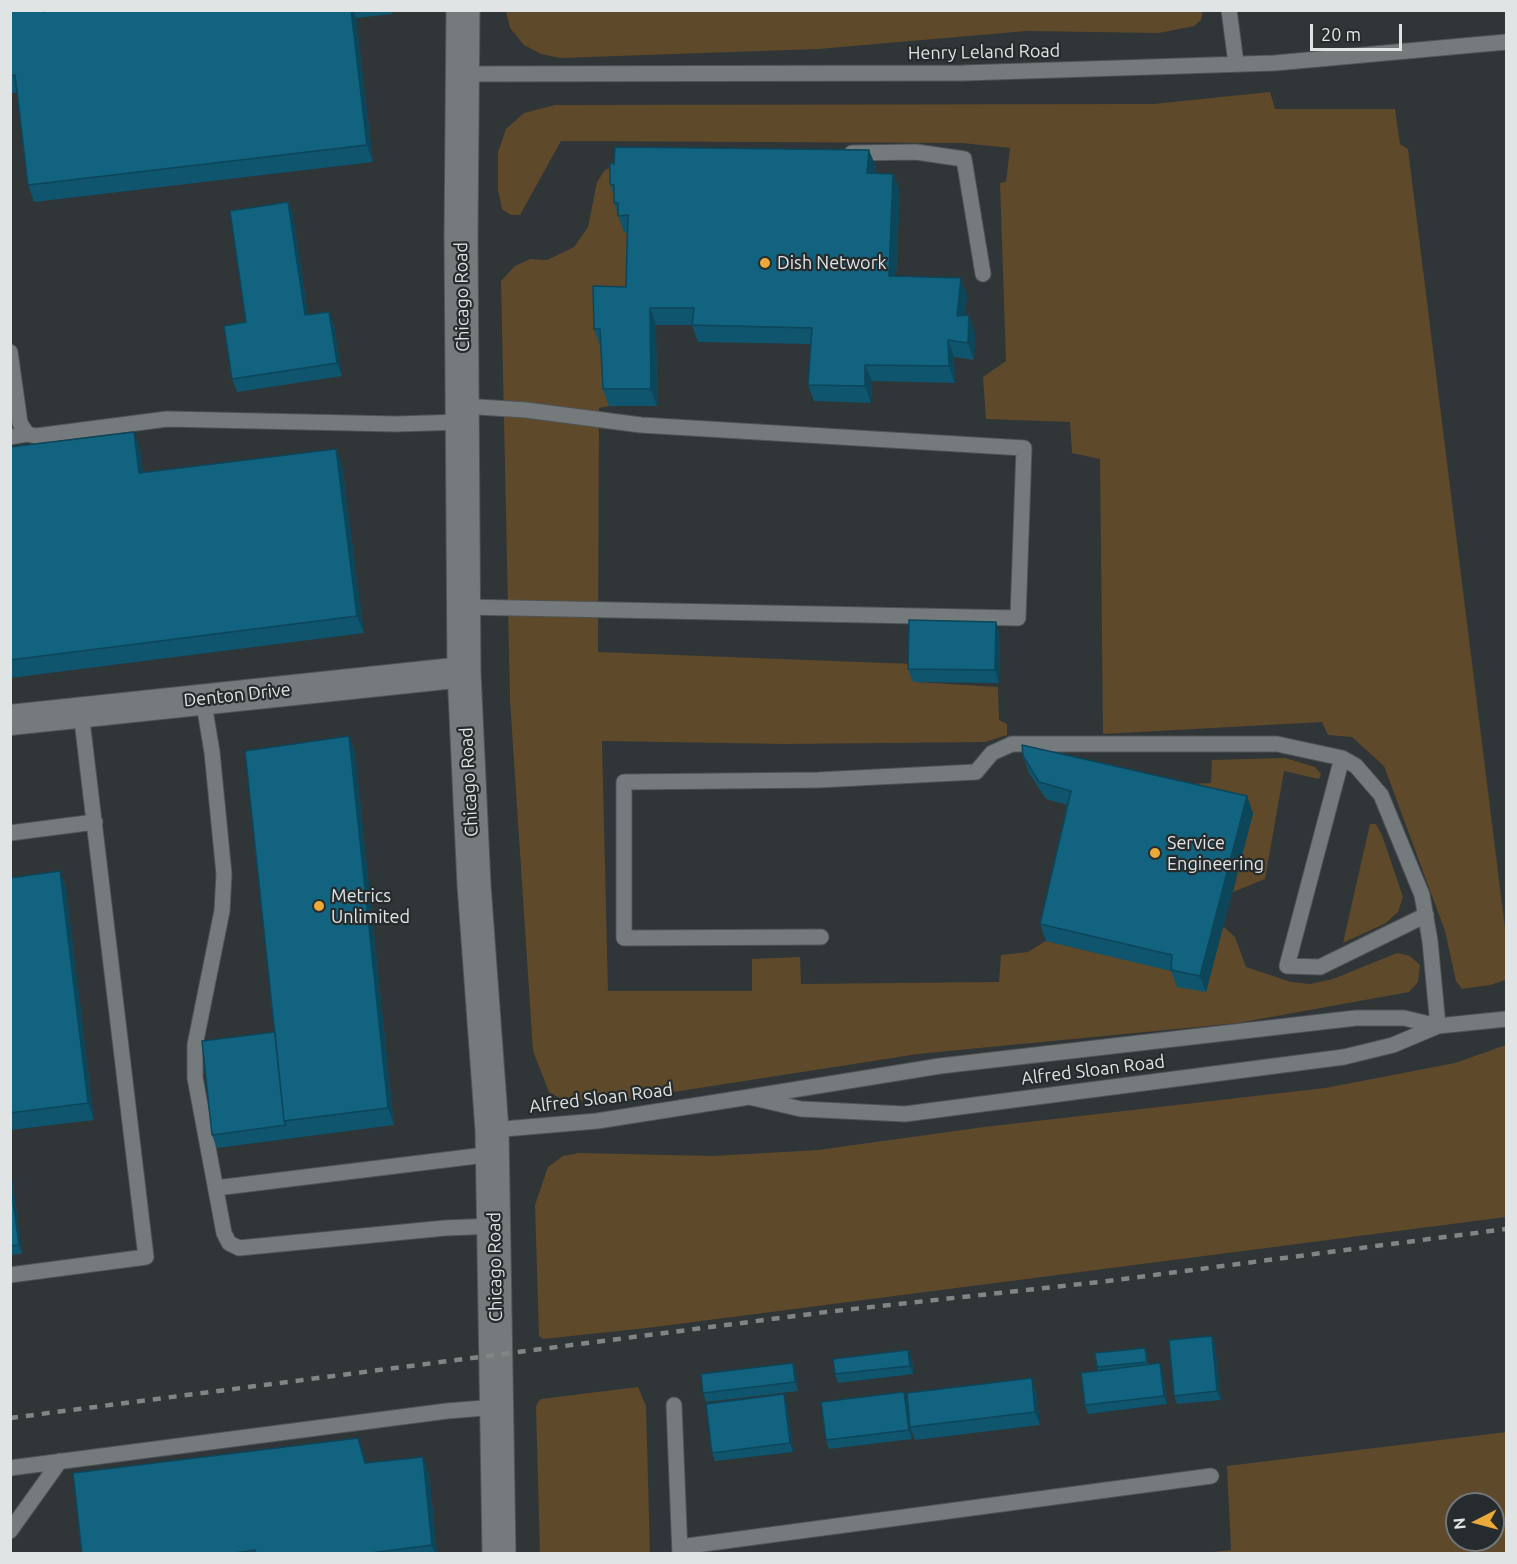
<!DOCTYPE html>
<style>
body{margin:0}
#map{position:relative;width:1517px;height:1564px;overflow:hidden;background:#303537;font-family:Ubuntu,sans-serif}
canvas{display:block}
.frame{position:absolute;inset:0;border:12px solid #e1e4e5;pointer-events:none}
.north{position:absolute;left:1445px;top:1492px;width:60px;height:60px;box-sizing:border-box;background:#262b2d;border:2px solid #717577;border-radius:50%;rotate:264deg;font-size:16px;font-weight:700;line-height:24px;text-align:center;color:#e1e4e5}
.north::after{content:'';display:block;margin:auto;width:21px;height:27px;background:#eba939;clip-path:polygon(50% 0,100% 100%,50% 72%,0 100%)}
.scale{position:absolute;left:1310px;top:24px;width:92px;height:27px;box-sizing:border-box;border:3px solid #e1e4e5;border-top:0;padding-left:8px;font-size:18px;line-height:21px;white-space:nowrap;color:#e1e4e5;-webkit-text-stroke:4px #262b2d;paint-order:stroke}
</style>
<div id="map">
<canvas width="1517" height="1564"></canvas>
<div class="frame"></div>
<div class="north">N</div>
<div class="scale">20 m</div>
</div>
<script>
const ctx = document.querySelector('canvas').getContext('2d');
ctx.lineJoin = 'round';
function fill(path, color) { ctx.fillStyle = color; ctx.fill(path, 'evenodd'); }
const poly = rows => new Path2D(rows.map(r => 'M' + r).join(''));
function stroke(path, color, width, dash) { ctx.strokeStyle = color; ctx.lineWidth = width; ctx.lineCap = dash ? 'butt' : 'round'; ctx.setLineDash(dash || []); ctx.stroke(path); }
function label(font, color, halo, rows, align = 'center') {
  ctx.font = font + ' Ubuntu,sans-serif'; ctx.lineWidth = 4.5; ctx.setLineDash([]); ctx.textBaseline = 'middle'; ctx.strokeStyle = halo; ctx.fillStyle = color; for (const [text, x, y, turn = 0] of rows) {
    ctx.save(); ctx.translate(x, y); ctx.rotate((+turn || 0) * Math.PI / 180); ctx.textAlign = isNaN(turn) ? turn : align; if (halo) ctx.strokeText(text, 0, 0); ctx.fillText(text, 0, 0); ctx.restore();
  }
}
fill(poly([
 [506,11,506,10,1203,11,1201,20,1194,26,1159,33,1027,31,818,49,560,58,541,54,524,45,510,28],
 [1270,92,1275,109,1395,109,1400,144,1408,149,1506,936,1506,980,1490,985,1462,989,1456,981,1445,931,1384,766,1352,737,1328,735,1322,722,1103,734,1100,459,1072,453,1070,422,986,419,983,377,1006,361,1000,183,1006,182,1010,148,962,143,561,141,520,215,511,215,502,209,498,190,498,152,506,129,524,113,555,105,1153,104],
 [621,164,634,232,632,304,600,345,607,346,609,406,599,408,598,652,913,664,915,682,998,687,999,720,1007,724,1007,735,985,742,786,744,602,741,608,991,752,991,752,959,800,957,801,984,999,982,1001,955,1028,952,1046,941,1178,972,1224,927,1235,937,1246,967,1291,982,1310,984,1333,979,1397,953,1410,956,1420,965,1418,982,1409,992,1238,1023,918,1054,622,1100,563,1100,549,1092,533,1051,510,700,501,281,515,266,530,259,547,260,574,247,588,227,597,182,605,170],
 [1285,758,1315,767,1321,774,1319,779,1284,771,1265,879,1233,892,1253,813,1161,785,1211,783,1212,760],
 [1370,824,1376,824,1382,835,1403,897,1398,912,1386,923,1343,943],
 [1506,1045,1506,1217,647,1328,543,1339,539,1336,535,1205,548,1167,563,1156,579,1153,713,1156,818,1150,984,1127,1325,1088,1455,1063],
 [638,1387,646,1406,650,1553,540,1553,536,1407,538,1402,541,1399],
 [1506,1432,1506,1553,1204,1553,1231,1550,1227,1466],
 [1457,1504,1493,1504,1493,1540,1457,1540]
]), '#5e492a');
const lane = poly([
 [1229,10,1236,63],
 [461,74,963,73,1275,63,1506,42],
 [852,153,916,152,964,159,983,274],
 [10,352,20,423,27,434,36,436,167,419,396,424,463,422],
 [463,406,526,410,641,425,1024,448,1018,618,464,607],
 [10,437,27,434],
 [203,698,212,752,224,874,222,911,195,1045,195,1078,224,1233,229,1243,239,1248,445,1228,495,1226],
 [1342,758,1287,966,1320,967,1426,915],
 [10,833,95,822],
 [821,937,624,938,624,782,818,780,976,772,992,753,1012,744,1277,744,1342,758,1356,766,1381,795,1422,895,1430,941,1438,1026],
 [1438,1026,1404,1018,1356,1018,940,1066,749,1097,801,1109,905,1114,1344,1057,1393,1045,1438,1026,1506,1019],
 [492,1130,597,1121,749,1097],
 [216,1188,493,1154],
 [10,1275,146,1257,81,712],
 [674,1405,680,1554],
 [10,1468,447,1411,497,1407],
 [10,1531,60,1461],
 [680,1547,1211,1476]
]);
const street = poly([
 [10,720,464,672]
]);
const secondary = poly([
 [463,10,461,237,464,672,474,885,492,1130,499,1554]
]);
stroke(lane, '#505456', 17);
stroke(street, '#505456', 32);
stroke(secondary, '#505456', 35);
stroke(lane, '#757b7d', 15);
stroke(street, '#757b7d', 30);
stroke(secondary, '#757b7d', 33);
stroke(poly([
 [10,1418,826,1312,1108,1281,1506,1229]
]), '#808586', 4.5, [8, 8]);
fill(poly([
 [10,10,391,10,392,14,356,18,373,162,34,202,28,185,17,93,10,93],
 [614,164,876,167,875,174,893,174,900,191,896,276,961,278,967,295,965,315,975,332,974,360,954,357,955,383,872,381,871,403,814,401,808,385,811,344,698,342,692,325,656,325,657,406,609,406,603,389,601,346,600,346,594,329,626,287,627,232,624,233,614,203,614,196,610,184],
 [288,202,293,215,308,315,334,325,342,376,237,392,232,379,246,322],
 [10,447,140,449,143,473,336,449,342,465,364,633,10,678],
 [1000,635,999,683,913,682,908,669],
 [349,736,355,753,394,1125,217,1148,212,1135,275,1032],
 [1023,756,1253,813,1206,992,1177,987,1171,971,1046,941,1040,924,1067,805,1046,799,1029,773],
 [60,871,66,888,94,1120,10,1130,10,878],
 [10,1173,12,1178,22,1254,10,1255],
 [1212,1336,1215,1345,1221,1400,1177,1404,1174,1396],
 [1147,1352,1148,1365,1163,1372,1167,1404,1088,1414,1085,1405,1098,1371,1097,1367],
 [912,1359,913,1374,838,1383,835,1374],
 [793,1363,796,1372,798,1391,706,1402,703,1393],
 [1036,1391,1040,1425,915,1440,910,1427,912,1439,829,1449,826,1440,904,1392,907,1401],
 [787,1403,793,1452,715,1461,712,1453],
 [358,1438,366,1463,429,1474,437,1554,82,1554]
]), '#0f556d');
fill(poly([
 [351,10,353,10,356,18,373,162,367,145],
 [869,150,876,167,873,190,867,173],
 [893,174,900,191,895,293,889,276],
 [288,202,293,215,310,328,305,315],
 [961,278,967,295,963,333,957,316],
 [650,308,656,325,657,406,651,389],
 [329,312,334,325,342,376,337,363],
 [969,315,975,332,974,360,968,343],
 [948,340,954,357,955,383,949,366],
 [865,365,872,381,871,403,865,386],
 [134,432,140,449,145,490,139,473],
 [336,449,342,465,364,633,357,616],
 [996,622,1000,635,999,683,995,670],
 [349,736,355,753,394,1125,388,1108],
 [1247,796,1253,813,1206,992,1200,976],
 [60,871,66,888,94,1120,88,1103],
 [10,1173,12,1178,22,1254,19,1245,10,1179],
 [1212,1336,1215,1345,1221,1400,1217,1391],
 [908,1350,912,1359,913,1374,910,1366],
 [793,1363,796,1372,798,1391,795,1382],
 [1160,1363,1163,1372,1167,1404,1164,1396],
 [1032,1378,1036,1391,1040,1425,1035,1412],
 [904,1392,907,1401,912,1439,909,1430],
 [784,1394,787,1403,793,1452,790,1443],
 [358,1438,364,1454,371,1480,365,1463],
 [423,1457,429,1474,437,1554,435,1554,432,1545]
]), '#0d4559');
const building = poly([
 [10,10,44,10,44,12,49,10,351,10,367,145,28,185,15,75,10,76,10,10],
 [615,147,869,150,867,173,893,174,889,276,961,278,957,316,969,315,968,343,948,340,949,366,865,365,865,386,808,385,812,328,692,325,694,308,650,308,651,389,603,389,600,329,594,329,593,286,626,287,628,215,618,216,618,203,614,203,614,185,610,184,610,163,614,164,615,147],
 [288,202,305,315,329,312,337,363,232,379,224,326,246,322,230,211,288,202],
 [134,432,139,473,336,449,357,616,10,660,10,447,134,432],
 [909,620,996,622,995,670,908,669,909,620],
 [349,736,388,1108,284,1121,245,751,349,736],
 [1022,745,1247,796,1200,976,1171,970,1172,955,1040,924,1071,791,1039,782,1023,756,1022,745],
 [60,871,88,1103,10,1113,10,878,60,871],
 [275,1032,284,1121,286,1125,212,1135,202,1041,275,1032],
 [10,1179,19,1245,10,1246,10,1179],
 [1212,1336,1217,1391,1174,1396,1169,1340,1212,1336],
 [1145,1348,1147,1362,1097,1367,1095,1353,1145,1348],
 [908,1350,910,1366,835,1374,833,1359,908,1350],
 [793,1363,795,1382,703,1393,701,1374,793,1363],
 [1160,1363,1164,1396,1085,1405,1081,1373,1160,1363],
 [1032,1378,1035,1412,910,1427,907,1393,1032,1378],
 [904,1392,909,1430,826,1440,821,1402,904,1392],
 [784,1394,790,1443,712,1453,706,1404,784,1394],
 [358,1438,365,1463,423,1457,432,1545,363,1554,256,1554,255,1550,227,1554,82,1554,73,1473,358,1438]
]);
fill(building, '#12637f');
stroke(building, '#0d4559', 1.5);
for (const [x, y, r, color] of [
 [765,263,6,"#eba939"],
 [1155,853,6,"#eba939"],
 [319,906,6,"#eba939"]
]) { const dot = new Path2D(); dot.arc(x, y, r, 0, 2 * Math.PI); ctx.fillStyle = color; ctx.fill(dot); stroke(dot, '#262b2d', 2); }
label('18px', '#e1e4e5', '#262b2d', [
 ["Henry Leland Road",984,52,-1],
 ["Chicago Road",462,297,-91],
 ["Denton Drive",237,695,-6],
 ["Chicago Road",469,782,-93],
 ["Alfred Sloan Road",1093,1070,-7],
 ["Alfred Sloan Road",601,1098,-7],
 ["Chicago Road",495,1267,-91]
]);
label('18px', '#e1e4e5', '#262b2d', [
 ["Dish Network",777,263],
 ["Service",1167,843],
 ["Engineering",1167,864],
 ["Metrics",331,896],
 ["Unlimited",331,917]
], 'left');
</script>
